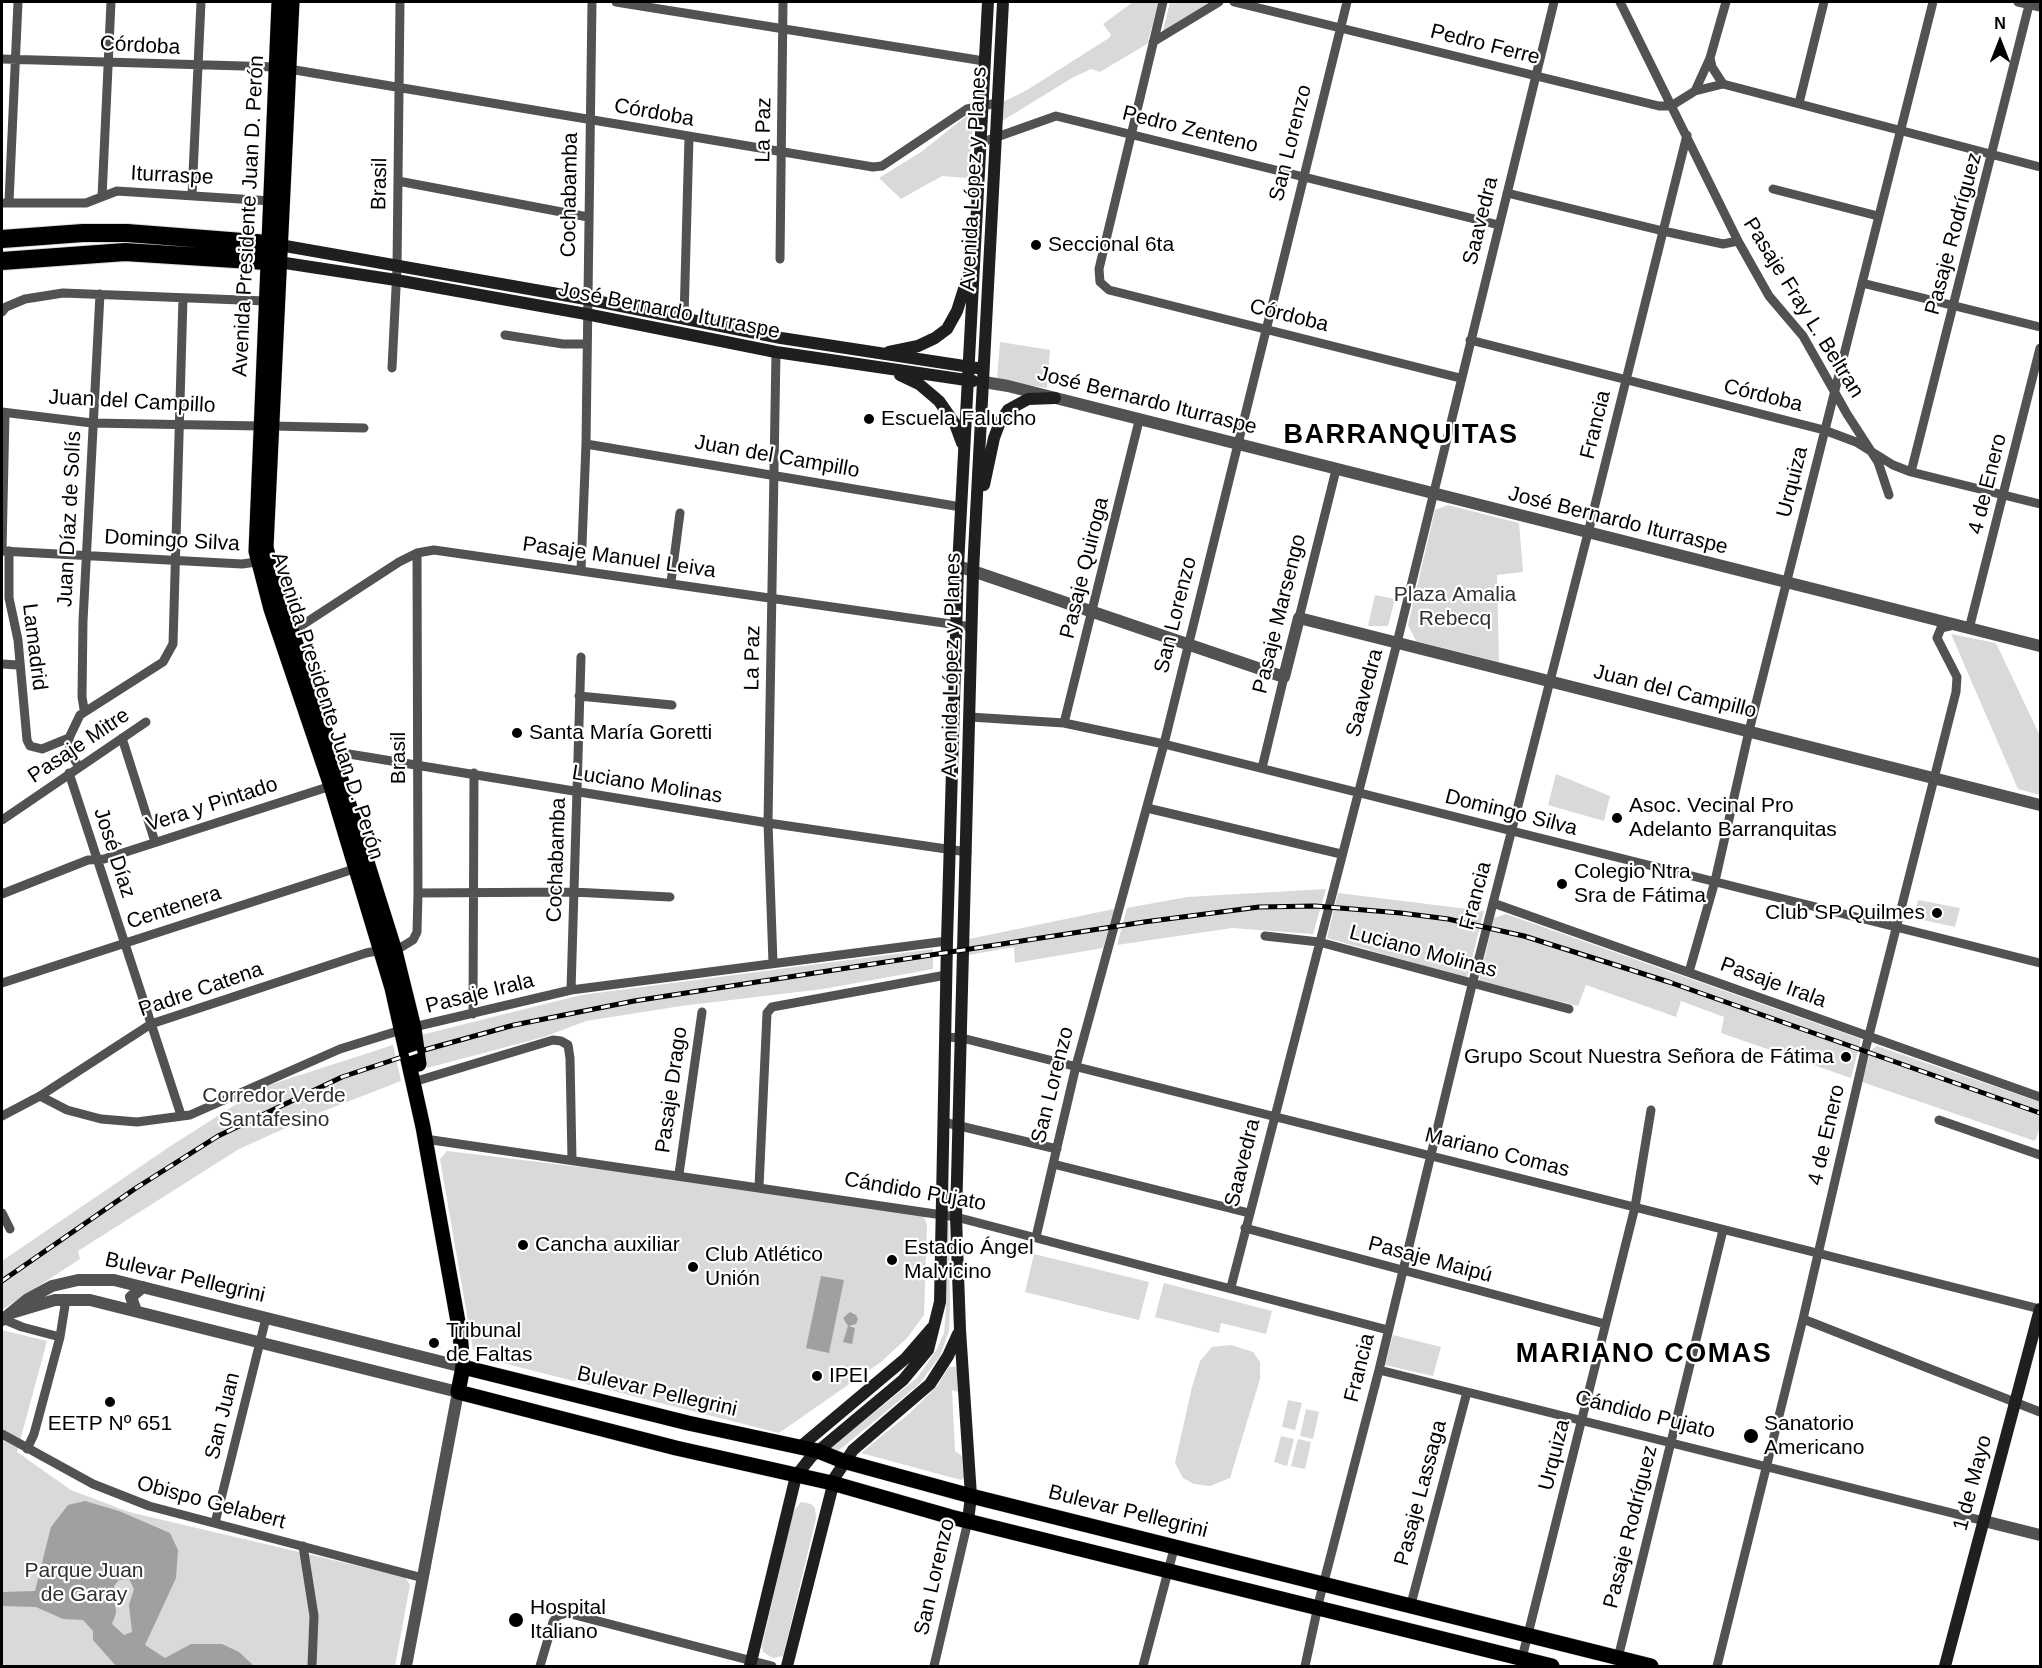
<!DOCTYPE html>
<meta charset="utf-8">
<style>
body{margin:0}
#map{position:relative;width:2042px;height:1668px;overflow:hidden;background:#fff;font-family:Helvetica,sans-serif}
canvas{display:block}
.frame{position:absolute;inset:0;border:3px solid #000;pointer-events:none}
.north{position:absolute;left:1970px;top:12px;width:60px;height:60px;-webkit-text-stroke:4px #fff;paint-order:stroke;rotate:0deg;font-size:16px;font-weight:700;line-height:24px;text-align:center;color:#000}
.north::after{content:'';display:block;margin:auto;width:21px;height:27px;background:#000;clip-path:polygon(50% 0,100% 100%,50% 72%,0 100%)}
</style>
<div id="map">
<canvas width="2042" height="1668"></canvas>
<div class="frame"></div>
<div class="north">N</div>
</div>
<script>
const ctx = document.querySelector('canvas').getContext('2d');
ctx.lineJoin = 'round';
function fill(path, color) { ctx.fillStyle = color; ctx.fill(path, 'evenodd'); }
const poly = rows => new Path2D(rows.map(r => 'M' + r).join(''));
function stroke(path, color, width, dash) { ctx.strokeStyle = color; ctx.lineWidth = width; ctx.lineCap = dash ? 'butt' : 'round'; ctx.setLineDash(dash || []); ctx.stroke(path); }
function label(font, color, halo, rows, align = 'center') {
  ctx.font = font + ' Helvetica,sans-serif'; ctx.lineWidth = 4.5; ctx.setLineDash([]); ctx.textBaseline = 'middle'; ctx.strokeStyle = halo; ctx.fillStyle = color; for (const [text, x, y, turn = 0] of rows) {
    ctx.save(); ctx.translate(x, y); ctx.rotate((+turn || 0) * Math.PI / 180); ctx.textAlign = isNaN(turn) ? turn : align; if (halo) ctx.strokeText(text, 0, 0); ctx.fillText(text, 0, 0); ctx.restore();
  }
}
fill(poly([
 [1133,2,1159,2,1147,44,1100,72,1091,69,1072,78,1002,121,1003,102,1027,90,1109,38,1111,35,1103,24],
 [1170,2,1210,2,1163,31],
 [974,110,968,178,942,176,901,199,879,178,921,152],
 [1000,342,1050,350,1047,388,997,380],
 [1448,505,1519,523,1523,572,1497,575,1499,662,1416,641,1408,625,1435,510],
 [1375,595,1395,599,1388,626,1368,626],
 [1951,634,1996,643,2040,736,2040,795,2018,789],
 [1556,774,1610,796,1604,821,1548,805],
 [1326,889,1313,934,1232,928,1117,945,1127,908,1187,897],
 [1338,893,1484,911,1467,978,1327,938],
 [1918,900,1960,908,1955,927,1914,918],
 [1114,909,1103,948,1015,963,1014,947,969,955,969,939],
 [1506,914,1861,1039,1851,1078,1721,1033,1724,1017,1681,1001,1676,1017,1586,985,1578,1006,1479,981,1494,918],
 [933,949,933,969,823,989,681,1006,586,1021,544,1037,427,1068,421,1035,581,995],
 [393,1045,401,1081,321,1112,239,1149,78,1251,80,1259,2,1310,2,1261,169,1147,263,1087],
 [1877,1046,2040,1102,2040,1128,2035,1141,1862,1082,1871,1050],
 [447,1151,639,1174,915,1213,924,1217,927,1225,924,1315,907,1338,881,1362,779,1433,487,1359,473,1350,440,1159],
 [946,1222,949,1222,950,1304,949,1331,940,1356,920,1383,899,1401,838,1451,830,1448,917,1378,937,1349,944,1333,946,1310],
 [1034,1254,1149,1282,1139,1320,1025,1292],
 [1164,1283,1272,1311,1266,1334,1221,1323,1219,1333,1155,1317],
 [2,1330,47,1341,17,1452,71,1490,129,1512,405,1577,410,1585,395,1666,2,1666],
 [1393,1335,1441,1347,1433,1376,1385,1365],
 [1231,1345,1253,1352,1260,1362,1260,1379,1230,1478,1210,1486,1194,1484,1183,1478,1175,1463,1192,1387,1200,1361,1212,1347],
 [949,1367,956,1367,957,1370,958,1392,952,1390,955,1451,962,1456,966,1477,961,1480,861,1453,911,1412,937,1386],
 [1288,1400,1302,1403,1295,1430,1282,1427],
 [1306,1409,1319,1412,1313,1439,1300,1436],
 [1281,1436,1294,1439,1287,1466,1274,1462],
 [1298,1439,1311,1442,1305,1469,1291,1466],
 [801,1502,811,1504,815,1508,816,1518,783,1656,773,1658,763,1652,762,1646,793,1512]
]), '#d9d9d9');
fill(poly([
 [821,1276,844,1280,829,1353,806,1348],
 [850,1312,856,1315,858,1319,856,1324,849,1326,855,1328,852,1344,843,1342,848,1326,843,1318],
 [85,1501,119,1511,170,1533,178,1550,176,1578,145,1645,165,1658,191,1644,222,1644,239,1652,254,1666,116,1666,93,1640,93,1631,83,1620,63,1619,36,1607,2,1606,2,1592,35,1591,51,1527,68,1505],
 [129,1579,134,1589,129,1605,132,1632,124,1635,112,1624,116,1613,114,1586,119,1580]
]), '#a0a0a0');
const primary = poly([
 [279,2,256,551,271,609,331,786,392,988,423,1127,460,1333,463,1367,458,1392,676,1448,832,1483,951,1517,1552,1666],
 [292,2,266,547,272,573,334,757,395,951,414,1028,419,1064],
 [463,1367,688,1423,818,1451,843,1461,971,1496,1651,1666]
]);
const motorway = poly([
 [2,239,83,233,127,233,268,244],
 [2,261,125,252,267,261]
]);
stroke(primary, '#dbdbdb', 16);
stroke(motorway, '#dbdbdb', 20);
stroke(poly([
 [616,2,984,61],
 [1163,2,1099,269,1100,282,1109,290,1460,378],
 [1234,2,1659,106,1671,106,1695,91,1723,84,2040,167],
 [1620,2,1738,241,1769,296,1803,336,1847,414,1878,462,1889,495],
 [2018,2,2040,7],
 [1153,42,1219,2],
 [1710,58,1712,67,1723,84],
 [2,59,277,67],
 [289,69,873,167,882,166,967,109,997,103],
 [1695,91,1710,58,1726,2],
 [1799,103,1824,2],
 [980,143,1056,116,1499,225],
 [398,181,588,217],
 [1773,189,1878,216],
 [1507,193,1663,231,1723,244,1738,241],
 [192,195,201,2],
 [102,197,111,2],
 [9,202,18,2],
 [2,203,86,203,117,191,271,201],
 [780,259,783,2],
 [1862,283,2040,327],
 [2,312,6,307,25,299,63,293,266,301],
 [684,318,689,137],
 [505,335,563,344,586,344],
 [1470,340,1824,430,1856,442,1893,465,1911,472,2040,504],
 [392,368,397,268,400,2],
 [2,412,92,423,260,426],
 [272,426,364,428],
 [586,444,961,507],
 [1911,472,2029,5],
 [2,551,242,564,263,561],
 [2,551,5,413],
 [9,551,9,598,18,640,27,740,30,746,42,749,69,738],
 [581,570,586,444,592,2],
 [671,582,680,513],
 [1299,618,1336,470],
 [1969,629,2040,348],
 [290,633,399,562,417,553,434,550,972,627],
 [2,664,18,665],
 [579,696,672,705],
 [84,709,82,697,83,621,100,294],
 [970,717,1064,723,1164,744,2040,963],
 [1064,723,1139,421],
 [122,738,155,842],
 [330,759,349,754,768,823,967,852],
 [79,767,70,752,69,738,80,715,163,662,173,644,183,298],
 [1262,768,1284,677],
 [69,773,181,1115],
 [1147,808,1341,854],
 [2,820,146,722],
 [418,893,573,892,670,897],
 [2,894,88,860,104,859,331,786],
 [1493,903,2040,1097],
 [1265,936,1319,942,1569,1009],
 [773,963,768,823,776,352],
 [1689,972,1715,881,1749,731,1933,2],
 [2,983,357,868],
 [571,990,581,657],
 [473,1014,474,773],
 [945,1037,962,1038,2040,1309],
 [420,1080,553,1040,561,1041,568,1045,570,1058,572,1160],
 [40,1096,67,1110,101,1119,137,1122,190,1115,340,1049,401,1030,571,990,947,941],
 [2,1116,40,1096,151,1024,366,953,382,950,395,951,413,940,417,932,418,893,417,553],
 [1939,1120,2040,1155],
 [943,1122,1057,1149],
 [425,1139,956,1217,1388,1330],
 [1053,1164,1249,1213],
 [679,1174,702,1012],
 [759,1187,767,1013,772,1007,946,975],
 [2,1213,10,1229],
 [1245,1228,1605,1324],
 [1036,1237,1076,1066,1164,744,1347,2],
 [1231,1287,1397,643,1554,2],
 [3,1319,22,1327,60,1337],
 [1803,1319,2040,1412],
 [1379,1370,1984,1521],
 [2,1434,93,1484,149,1506,423,1578],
 [27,1449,34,1434,60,1337,66,1299],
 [215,1523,266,1318],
 [303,1546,314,1616,312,1666],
 [1411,1604,1467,1392],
 [1618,1658,1723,1230],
 [540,1666,553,1622,557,1616,567,1613,772,1666],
 [934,1666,968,1521],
 [1143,1666,1175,1545],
 [1305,1666,1320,1597,1379,1370,1472,985,1588,533,1687,135],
 [1520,1666,1635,1207,1651,1110],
 [1717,1666,1803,1319,1865,1051,1956,692,1957,677,1937,638,1941,628,1954,625]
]), '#525252', 9);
stroke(poly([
 [984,382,1008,386,2040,646],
 [958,566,1284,677,1299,618,2040,805],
 [136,1311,131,1297,143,1287],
 [11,1313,55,1300,90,1300,458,1392,406,1666],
 [2,1320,28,1299,52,1286,78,1280,114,1280,463,1367],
 [1984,1521,2040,1535]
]), '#525252', 12);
stroke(poly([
 [274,244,586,299,781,338,977,368],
 [272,261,396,280,586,314,776,352,973,381],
 [889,352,918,346,935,338,947,329,957,311,968,276],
 [900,375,919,384,939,401,955,424,962,443],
 [984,485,994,438,1000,422,1008,410,1028,399,1055,398],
 [800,1447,906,1358,932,1328],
 [968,1521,971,1496,960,1330,956,1217,973,571,1003,2],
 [750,1666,796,1476,811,1457,903,1380,928,1350,940,1302,947,941,958,566,988,2],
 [787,1666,835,1477,853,1450,930,1384,948,1356,958,1334],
 [1945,1666,2040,1309]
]), '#1f1f1f', 12);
stroke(primary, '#000', 15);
stroke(motorway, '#000', 18);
const rail = poly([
 [2,1281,136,1188,218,1136,342,1077,417,1052,514,1025,634,1001,1144,922,1259,907,1315,906,1401,913,1448,919,1524,936,1669,982,2040,1113]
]);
stroke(rail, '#000', 5);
stroke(rail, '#fff', 3, [9]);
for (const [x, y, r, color] of [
 [1036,245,6,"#000"],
 [869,419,6,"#000"],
 [517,733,6,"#000"],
 [1617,818,6,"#000"],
 [1562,884,6,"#000"],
 [1937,913,6,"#000"],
 [1846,1057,6,"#000"],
 [523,1245,6,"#000"],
 [892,1260,6,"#000"],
 [693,1267,6,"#000"],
 [434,1343,6,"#000"],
 [817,1376,6,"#000"],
 [110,1402,6,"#000"],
 [1751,1436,8,"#000"],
 [516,1620,8,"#000"]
]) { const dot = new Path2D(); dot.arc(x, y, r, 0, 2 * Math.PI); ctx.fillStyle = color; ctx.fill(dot); stroke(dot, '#fff', 2); }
label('21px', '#000', '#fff', [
 ["Pedro Ferre",1485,45,14],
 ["Córdoba",140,46,3],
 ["Córdoba",654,113,10],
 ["La Paz",764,130,-89],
 ["Pedro Zenteno",1190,130,14],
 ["San Lorenzo",1291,143,-76],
 ["Iturraspe",172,176,3],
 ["Avenida López y Planes",974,179,-87],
 ["Brasil",380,184,-89],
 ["Cochabamba",570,195,-89],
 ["Avenida Presidente Juan D. Perón",249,216,-87],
 ["Saavedra",1481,221,-76],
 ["Pasaje Rodríguez",1954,234,-75],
 ["Pasaje Fray L. Beltran",1803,308,58],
 ["José Bernardo Iturraspe",669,311,11],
 ["Córdoba",1289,316,14],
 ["Córdoba",1763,396,14],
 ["José Bernardo Iturraspe",1147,401,14],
 ["Juan del Campillo",132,402,3],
 ["Francia",1596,425,-76],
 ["Juan del Campillo",777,457,10],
 ["Urquiza",1793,482,-76],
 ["4 de Enero",1988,484,-76],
 ["Juan Díaz de Solís",70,519,-87],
 ["José Bernardo Iturraspe",1618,521,14],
 ["Domingo Silva",172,541,3],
 ["Pasaje Manuel Leiva",619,558,8],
 ["Pasaje Quiroga",1085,568,-76],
 ["Pasaje Marsengo",1280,614,-76],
 ["San Lorenzo",1176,615,-76],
 ["Lamadrid",34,647,83],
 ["La Paz",753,658,-89],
 ["Avenida López y Planes",952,665,-89],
 ["Juan del Campillo",1675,692,14],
 ["Saavedra",1365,693,-75],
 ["Avenida Presidente Juan D. Perón",327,706,72],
 ["Pasaje Mitre",79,746,-34],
 ["Brasil",399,758,-90],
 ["Luciano Molinas",647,785,9],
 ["Vera y Pintado",212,805,-18],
 ["Domingo Silva",1511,813,14],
 ["José Díaz",114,853,72],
 ["Cochabamba",557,860,-88],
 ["Francia",1476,896,-75],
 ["Centenera",174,908,-18],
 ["Luciano Molinas",1423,952,15],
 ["Pasaje Irala",1773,983,20],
 ["Padre Catena",201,990,-19],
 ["Pasaje Irala",480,994,-14],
 ["San Lorenzo",1053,1085,-76],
 ["Pasaje Drago",672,1090,-82],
 ["4 de Enero",1827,1135,-77],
 ["Mariano Comas",1497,1153,14],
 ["Saavedra",1243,1163,-76],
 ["Cándido Pujato",915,1192,10],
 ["Pasaje Maipú",1430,1260,15],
 ["Bulevar Pellegrini",185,1278,13],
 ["Francia",1360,1368,-76],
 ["Bulevar Pellegrini",657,1392,13],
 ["Cándido Pujato",1645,1415,14],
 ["San Juan",223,1416,-76],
 ["Urquiza",1555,1455,-76],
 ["1 de Mayo",1973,1483,-75],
 ["Pasaje Lassaga",1421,1493,-75],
 ["Obispo Gelabert",211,1503,15],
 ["Bulevar Pellegrini",1128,1512,14],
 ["Pasaje Rodríguez",1631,1527,-76],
 ["San Lorenzo",935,1577,-77]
]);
label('21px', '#000', '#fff', [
 ["Seccional 6ta",1048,245],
 ["Escuela Falucho",881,419],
 ["Santa María Goretti",529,733],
 ["Asoc. Vecinal Pro",1629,806],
 ["Adelanto Barranquitas",1629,830],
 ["Colegio Ntra",1574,872],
 ["Sra de Fátima",1574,896],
 ["Club SP Quilmes",1925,913,"right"],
 ["Grupo Scout Nuestra Señora de Fátima",1834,1057,"right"],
 ["Cancha auxiliar",535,1245],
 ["Estadio Ángel",904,1248],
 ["Malvicino",904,1272],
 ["Club Atlético",705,1255],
 ["Unión",705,1279],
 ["Tribunal",446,1331],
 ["de Faltas",446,1355],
 ["IPEI",829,1376],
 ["EETP Nº 651",110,1424,"center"],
 ["Sanatorio",1764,1424],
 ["Americano",1764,1448],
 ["Hospital",530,1608],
 ["Italiano",530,1632]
], 'left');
label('21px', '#303030', '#fff', [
 ["Plaza Amalia",1455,595],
 ["Rebecq",1455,619],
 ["Corredor Verde",274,1096],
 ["Santafesino",274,1120],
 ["Parque Juan",84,1571],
 ["de Garay",84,1595]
]);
ctx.letterSpacing = '1.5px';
label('bold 27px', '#000', '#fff', [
 ["BARRANQUITAS",1401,436],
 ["MARIANO COMAS",1644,1355]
]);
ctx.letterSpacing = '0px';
</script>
